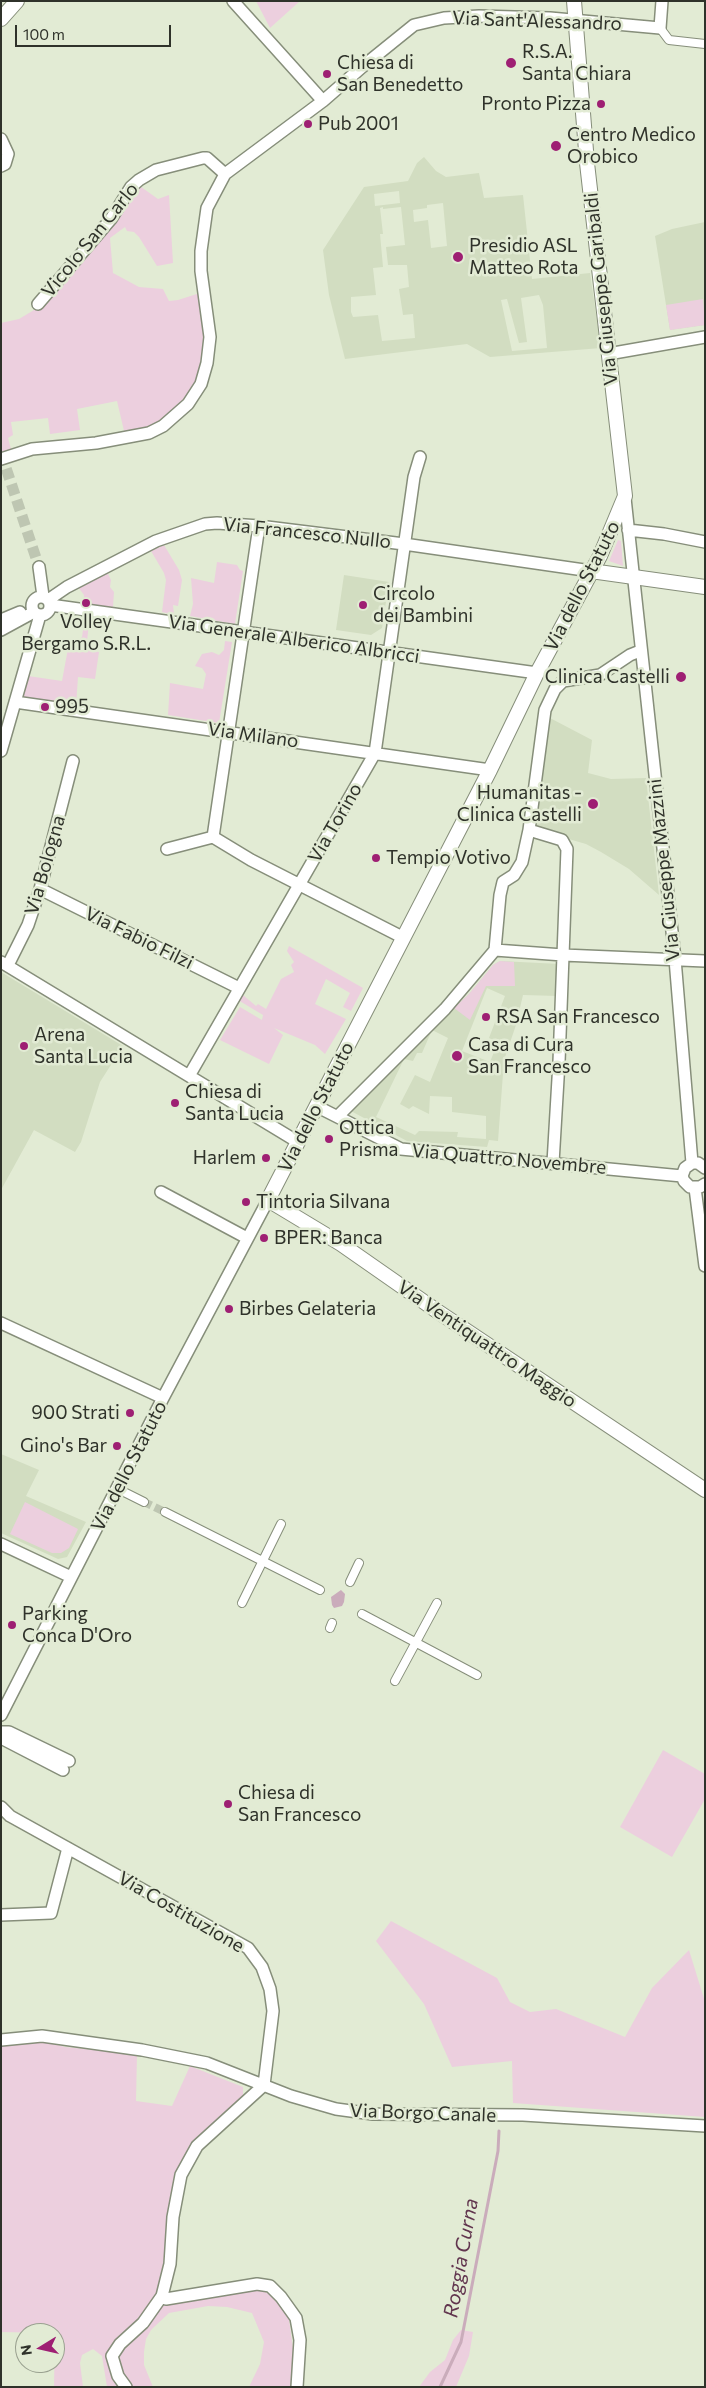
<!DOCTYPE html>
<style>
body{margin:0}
#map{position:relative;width:706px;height:2388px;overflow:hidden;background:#e2ebd4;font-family:Commissioner,sans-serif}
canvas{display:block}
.frame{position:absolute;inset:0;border:2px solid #2f322a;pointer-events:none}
.north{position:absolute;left:15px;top:2323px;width:50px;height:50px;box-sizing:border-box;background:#e2ebd4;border:1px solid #9aa190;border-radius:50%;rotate:261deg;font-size:14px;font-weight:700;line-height:20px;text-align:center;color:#2f322a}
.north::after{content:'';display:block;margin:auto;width:18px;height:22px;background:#9e1f73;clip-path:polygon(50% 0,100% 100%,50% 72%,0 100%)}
.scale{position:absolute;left:15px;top:25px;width:156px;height:22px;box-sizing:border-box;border:2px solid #2f322a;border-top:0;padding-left:6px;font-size:15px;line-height:18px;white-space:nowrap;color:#2f322a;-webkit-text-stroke:4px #e2ebd4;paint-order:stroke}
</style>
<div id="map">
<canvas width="706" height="2388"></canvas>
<div class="frame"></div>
<div class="north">N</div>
<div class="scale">100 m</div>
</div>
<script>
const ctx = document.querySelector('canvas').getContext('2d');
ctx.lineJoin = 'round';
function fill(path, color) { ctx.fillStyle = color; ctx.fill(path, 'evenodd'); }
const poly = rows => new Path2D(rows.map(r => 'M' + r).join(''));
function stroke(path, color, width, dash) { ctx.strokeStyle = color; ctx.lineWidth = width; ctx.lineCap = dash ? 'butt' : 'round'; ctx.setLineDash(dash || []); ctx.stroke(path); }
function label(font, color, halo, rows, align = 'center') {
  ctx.font = font + ' Commissioner,sans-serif'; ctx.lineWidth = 5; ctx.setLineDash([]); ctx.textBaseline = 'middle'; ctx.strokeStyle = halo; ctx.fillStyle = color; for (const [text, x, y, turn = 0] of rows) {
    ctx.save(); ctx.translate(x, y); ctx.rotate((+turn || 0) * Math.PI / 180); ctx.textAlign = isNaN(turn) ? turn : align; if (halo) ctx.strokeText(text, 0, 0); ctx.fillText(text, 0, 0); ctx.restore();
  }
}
fill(poly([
 [424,157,436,171,446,177,479,173,484,198,523,195,532,279,590,273,601,348,490,357,467,344,345,359,329,295,323,250,364,187,408,181,417,163],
 [399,191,400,203,375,206,374,194],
 [443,203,447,246,431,248,428,220,414,222,413,210,427,208,427,205],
 [383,207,383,209,401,207,405,245,386,247,388,265,407,265,409,287,399,289,403,315,413,314,415,338,382,341,378,315,353,317,351,312,351,297,376,295,373,268,383,267,380,234,383,234,380,208],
 [539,295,543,305,547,348,512,351,501,300,507,299,519,343,527,342,521,298],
 [705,222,705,325,670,330,655,236,672,229],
 [344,575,389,582,382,628,371,635,336,630],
 [550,718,592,740,588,773,611,779,646,778,659,895,629,869,601,852,586,844,534,829],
 [500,961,560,964,558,996,523,995,516,1025,504,1060,498,1141,489,1140,487,1147,407,1141,349,1110,433,1026,469,994,493,965],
 [487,988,505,996,489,1038,498,1042,490,1062,462,1051],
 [432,1030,448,1038,430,1082,415,1075,400,1104,409,1109,413,1106,429,1114,430,1096,452,1097,452,1112,486,1116,486,1139,457,1137,458,1132,419,1131,415,1135,376,1117,404,1059,413,1061,417,1053,422,1053],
 [1,972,123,1046,100,1082,81,1142,75,1152,34,1130,1,1190],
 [1,1454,39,1470,26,1496,86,1522,67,1557,58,1559,1,1533]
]), '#d2ddc1');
fill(poly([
 [256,1,300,1,270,28],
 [137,184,158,199,169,195,173,263,157,266,139,237,134,232,127,231,125,227,110,238,113,273,139,287,163,289,169,301,178,300,200,293,206,338,199,376,189,395,151,428,125,435,117,401,77,409,80,430,50,434,48,418,11,422,13,435,8,438,11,449,1,453,1,323,19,319,39,307],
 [703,299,705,325,670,330,666,305],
 [618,540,621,541,623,566,609,561],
 [164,545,179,570,182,580,178,606,173,605,174,615,162,612,166,580,164,573,151,551],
 [217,562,237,565,240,570,243,571,235,624,190,616,193,604,191,578,214,583],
 [107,572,111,580,110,587,114,592,113,607,84,604,84,595,78,587],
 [84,623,89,624,86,649,99,652,95,679,78,677,76,706,19,699,28,676,62,681,69,643,73,644,82,637],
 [225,641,232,642,219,723,168,715,170,683,203,689,206,674,202,668,195,666,202,654,212,652,219,655,224,650],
 [289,946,363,988,351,1011,343,1007,350,993,326,979,315,1004,346,1019,325,1054,315,1045,274,1028,283,1035,269,1064,220,1040,240,1007,262,1020,263,1015,238,1000,243,995,256,1006,258,1004,266,1009,281,979,294,972,291,965,294,962,287,951],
 [500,961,514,962,515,986,486,986,470,1020,454,1008,469,994,493,965],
 [25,1502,78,1529,69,1548,61,1553,52,1553,10,1534],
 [663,1750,705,1774,705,1799,672,1857,620,1827],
 [391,1921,497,1978,510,2002,530,2012,556,2009,625,2037,652,1988,689,1950,705,2002,705,2117,513,2103,512,2061,452,2067,424,2004,376,1941],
 [39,2040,65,2047,137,2054,136,2101,172,2106,190,2066,243,2087,243,2097,187,2154,156,2296,262,2290,287,2305,295,2363,293,2387,249,2387,260,2364,264,2342,252,2313,227,2307,208,2306,169,2313,151,2330,146,2339,144,2352,144,2365,153,2387,107,2387,102,2356,93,2349,82,2355,80,2363,83,2387,54,2387,55,2333,1,2332,1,2042],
 [461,2330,473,2332,469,2356,456,2387,419,2387,430,2372,445,2360,453,2340]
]), '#eccfde');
fill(poly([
 [341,1590,345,1594,344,1602,342,1606,334,1608,332,1605,331,1597]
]), '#caacbb');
stroke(poly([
 [440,2387,461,2342,498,2151,499,2131]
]), '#caacbb', 3);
stroke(poly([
 [144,1502,165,1512]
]), '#bec6b2', 8, [8, 4]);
stroke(poly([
 [1,453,39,567]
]), '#bec6b2', 11, [11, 5.5]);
const pedestrian = poly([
 [660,28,669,40,705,44],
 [118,1489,144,1502],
 [165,1512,320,1590],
 [350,1582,359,1563],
 [242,1603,281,1524],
 [362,1614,477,1675],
 [330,1628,332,1623],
 [395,1681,437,1603]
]);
const minor = poly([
 [233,1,323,101],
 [1,139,8,154,5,164,1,166],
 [38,304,111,219,131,187,139,180,156,170,203,158,207,158,225,174],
 [608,354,705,337],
 [1,459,32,449,96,443,149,433,163,426,188,404,201,384,207,363,210,337,201,271,201,251,207,208,225,174,323,101,362,67,414,25,444,18,479,16,550,18,660,28,662,1],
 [625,498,675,959,692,1163],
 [628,530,664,534,705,542],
 [39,567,43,596],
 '32 606a9 9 0 1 1 18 0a9 9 0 1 1-18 0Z',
 [48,600,67,587,156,541,205,524,217,523,259,526,404,544,591,571],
 [50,605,537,673],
 [1,620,20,612],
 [1,630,34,612],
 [15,702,490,770],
 [1,751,40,615],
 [529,830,562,840,567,849,559,1062,553,1163],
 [213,837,259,526],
 [167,849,213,837,251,860,402,937],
 [40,889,239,988],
 [495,950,563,955,705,961],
 [1,962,298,1142],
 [8,965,28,925,40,889,73,761],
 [189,1076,375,753,414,477,420,457],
 [316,1106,401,1149,682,1176],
 [338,1116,445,1009,495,950,500,895,503,882,514,875,522,862,529,830,545,710,555,689,563,681,600,675,630,655,640,651],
 [705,1168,698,1163,692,1163,685,1168,682,1176,684,1181,690,1187,700,1187,705,1184],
 [695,1188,705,1266],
 [161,1192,247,1238],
 [1,1323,163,1398],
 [1,1544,71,1577],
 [1,1715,163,1398,268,1200],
 [1,1732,9,1732,69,1761],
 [1,1738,63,1770],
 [1,1807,10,1816,248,1948,262,1967,270,1989,273,2011,264,2085],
 [1,1915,51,1913,68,1848],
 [1,2040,42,2036,142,2050,207,2063,291,2096,336,2109,373,2114,523,2115,705,2126],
 [264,2085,197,2146,181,2175,173,2217,170,2264,162,2296,166,2299,257,2284,270,2286,281,2297,296,2318,300,2340,297,2387],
 [126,2387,118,2376,112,2356,120,2344,143,2323,162,2296]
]);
const tertiary = poly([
 [574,1,587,163,625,496,600,556,537,673,490,770,268,1200,341,1244,437,1311,705,1490],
 [1,19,17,1],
 [591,571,705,587]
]);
stroke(pedestrian, '#868e7a', 10);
stroke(minor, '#868e7a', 14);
stroke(tertiary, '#868e7a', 16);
stroke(pedestrian, '#fff', 8);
stroke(minor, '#fff', 11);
stroke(tertiary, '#fff', 14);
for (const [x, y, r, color] of [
 [511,63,6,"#9e1f73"],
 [327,74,5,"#9e1f73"],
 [601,104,5,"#9e1f73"],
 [308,124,5,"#9e1f73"],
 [556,146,6,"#9e1f73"],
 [458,257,6,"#9e1f73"],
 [86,603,5,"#9e1f73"],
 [363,605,5,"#9e1f73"],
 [681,677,6,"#9e1f73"],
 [45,707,5,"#9e1f73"],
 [593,804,6,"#9e1f73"],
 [376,858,5,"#9e1f73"],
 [486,1017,5,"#9e1f73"],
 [24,1046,5,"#9e1f73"],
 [457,1056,6,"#9e1f73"],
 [175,1103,5,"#9e1f73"],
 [329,1139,5,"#9e1f73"],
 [266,1158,5,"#9e1f73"],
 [246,1202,5,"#9e1f73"],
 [264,1238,5,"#9e1f73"],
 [229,1309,5,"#9e1f73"],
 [130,1413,5,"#9e1f73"],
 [117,1446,5,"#9e1f73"],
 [12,1625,5,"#9e1f73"],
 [228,1804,5,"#9e1f73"]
]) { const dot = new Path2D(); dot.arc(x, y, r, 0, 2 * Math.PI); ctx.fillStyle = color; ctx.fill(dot); stroke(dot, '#e2ebd4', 2); }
label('19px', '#2f322a', '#e2ebd4', [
 ["Via Sant'Alessandro",537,21,2],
 ["Vicolo San Carlo",90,240,-51],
 ["Via Giuseppe Garibaldi",601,289,-96],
 ["Via Francesco Nullo",307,533,6],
 ["Via dello Statuto",582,586,-63],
 ["Via Generale Alberico Albricci",294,639,8],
 ["Via Milano",253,735,8],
 ["Via Torino",335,823,-60],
 ["Via Bologna",45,865,-74],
 ["Via Giuseppe Mazzini",664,870,-96],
 ["Via Fabio Filzi",139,938,26],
 ["Via dello Statuto",316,1107,-63],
 ["Via Quattro Novembre",509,1159,5],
 ["Via Ventiquattro Maggio",487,1344,34],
 ["Via dello Statuto",129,1466,-63],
 ["Via Costituzione",181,1912,30],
 ["Via Borgo Canale",423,2113,2]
]);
label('19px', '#2f322a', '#e2ebd4', [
 ["R.S.A.",522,52],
 ["Santa Chiara",522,74],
 ["Chiesa di",337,63],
 ["San Benedetto",337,85],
 ["Pronto Pizza",591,104,"right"],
 ["Pub 2001",318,124],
 ["Centro Medico",567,135],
 ["Orobico",567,157],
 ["Presidio ASL",469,246],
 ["Matteo Rota",469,268],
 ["Circolo",373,594],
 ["dei Bambini",373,616],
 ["Volley",86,622,"center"],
 ["Bergamo S.R.L.",86,644,"center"],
 ["Clinica Castelli",670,677,"right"],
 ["995",55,707],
 ["Humanitas -",582,793,"right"],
 ["Clinica Castelli",582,815,"right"],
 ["Tempio Votivo",386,858],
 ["RSA San Francesco",496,1017],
 ["Arena",34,1035],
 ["Santa Lucia",34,1057],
 ["Casa di Cura",468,1045],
 ["San Francesco",468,1067],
 ["Chiesa di",185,1092],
 ["Santa Lucia",185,1114],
 ["Ottica",339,1128],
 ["Prisma",339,1150],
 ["Harlem",256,1158,"right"],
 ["Tintoria Silvana",256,1202],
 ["BPER: Banca",274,1238],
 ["Birbes Gelateria",239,1309],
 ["900 Strati",120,1413,"right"],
 ["Gino's Bar",107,1446,"right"],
 ["Parking",22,1614],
 ["Conca D'Oro",22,1636],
 ["Chiesa di",238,1793],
 ["San Francesco",238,1815]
], 'left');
label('italic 20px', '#61354e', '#e2ebd4', [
 ["Roggia Curna",461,2258,-80]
]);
</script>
